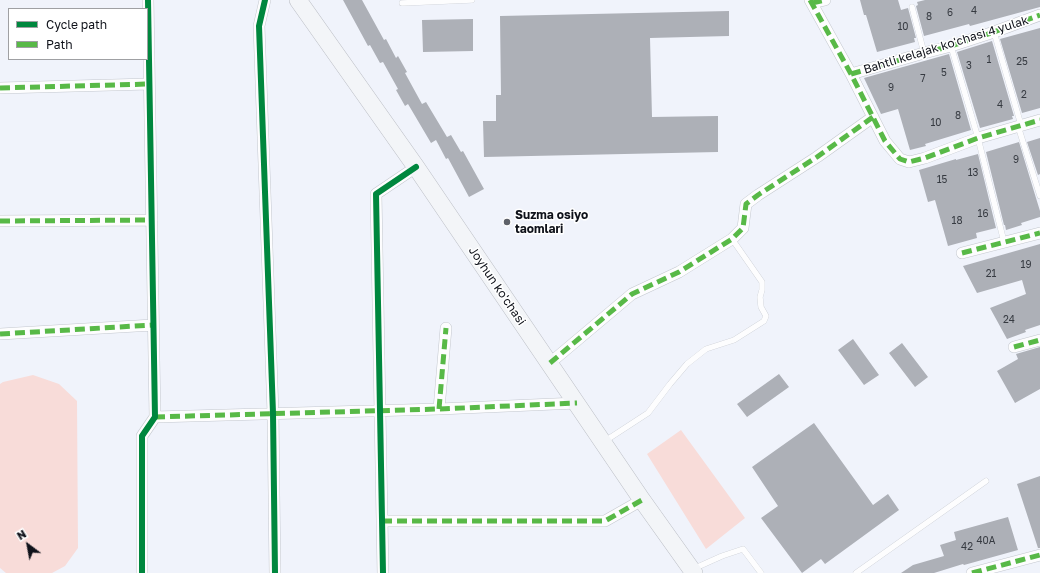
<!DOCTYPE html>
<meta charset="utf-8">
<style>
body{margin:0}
#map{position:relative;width:1040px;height:573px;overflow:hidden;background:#f0f3fb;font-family:"Golos Text",sans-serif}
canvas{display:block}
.legend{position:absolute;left:8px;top:8px;width:140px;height:52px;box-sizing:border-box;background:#fff;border:1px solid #9fa0a3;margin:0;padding:5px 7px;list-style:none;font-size:12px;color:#0f121a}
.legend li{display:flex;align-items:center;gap:8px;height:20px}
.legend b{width:20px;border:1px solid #9fa0a3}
.north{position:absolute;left:8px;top:525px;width:40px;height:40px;-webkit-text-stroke:3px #fff;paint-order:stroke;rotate:328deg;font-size:11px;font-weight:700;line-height:16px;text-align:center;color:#0f121a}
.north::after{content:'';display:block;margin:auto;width:14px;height:18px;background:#0f121a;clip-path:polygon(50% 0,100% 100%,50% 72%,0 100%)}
</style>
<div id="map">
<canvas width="1040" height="573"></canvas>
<ul class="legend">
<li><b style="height:5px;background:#00873e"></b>Cycle path</li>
<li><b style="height:5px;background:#58b947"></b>Path</li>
</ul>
<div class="north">N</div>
</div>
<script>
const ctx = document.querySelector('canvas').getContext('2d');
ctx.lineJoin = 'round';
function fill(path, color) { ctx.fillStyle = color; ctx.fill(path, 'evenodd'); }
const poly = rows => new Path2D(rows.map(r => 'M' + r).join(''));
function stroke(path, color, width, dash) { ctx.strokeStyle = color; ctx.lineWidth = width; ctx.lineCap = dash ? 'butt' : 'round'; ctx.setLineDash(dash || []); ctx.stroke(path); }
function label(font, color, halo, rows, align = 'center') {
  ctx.font = font + ' "Golos Text",sans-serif'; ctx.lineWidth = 3; ctx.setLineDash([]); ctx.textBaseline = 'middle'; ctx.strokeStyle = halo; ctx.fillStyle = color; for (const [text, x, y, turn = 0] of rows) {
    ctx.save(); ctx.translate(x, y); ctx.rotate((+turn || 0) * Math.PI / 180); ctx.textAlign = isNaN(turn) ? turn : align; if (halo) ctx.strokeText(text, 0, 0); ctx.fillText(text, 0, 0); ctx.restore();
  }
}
fill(poly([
 [33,375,59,384,77,401,78,548,65,566,52,573,6,573,0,568,0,384,3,382],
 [681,430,745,518,706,549,647,454]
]), '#f8dcd9');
fill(poly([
 [343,0,362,0,384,40,386,39,396,58,398,56,407,72,405,73,422,104,426,102,447,137,451,135,461,152,463,151,484,189,469,197,448,158,446,159,436,140,431,143,408,104,405,106,396,90,398,89,383,62,380,63,370,45,368,46],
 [860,0,898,0,901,10,908,8,916,38,914,38,915,42,877,52,866,15,864,15],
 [925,0,1040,0,1040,7,970,26,969,24,924,36,916,6,918,5,917,2],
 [729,11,729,36,650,38,652,117,718,116,718,152,484,157,483,121,496,121,496,95,501,95,500,16],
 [473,19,473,51,423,52,422,20],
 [1040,28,1040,108,1022,113,1000,39],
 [992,41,1014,116,1012,116,1013,119,980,128,957,52],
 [949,54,971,130,925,144,926,146,910,150,898,109,881,114,864,78],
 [1040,138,1040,174,1038,175,1027,142],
 [1019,142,1036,198,1040,211,1040,217,1021,223,1022,225,1006,230,1005,225,1004,225,986,152],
 [978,154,996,228,976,233,977,238,948,246,935,200,928,202,919,170,956,159,956,160],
 [1040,244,1040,325,1025,330,1026,332,1007,339,990,308,1026,294,1022,280,977,293,963,266],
 [853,339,879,375,864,385,838,350],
 [902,343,928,377,915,387,889,353],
 [1040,347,1040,389,1015,403,997,371,1018,359,1016,354],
 [779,374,789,387,747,417,737,404],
 [814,423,873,505,888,494,899,510,825,564,821,559,802,573,761,518,778,506,752,467],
 [1040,476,1040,548,1038,548,1017,484],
 [1008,517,1018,550,964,565,963,564,934,573,901,573,913,565,944,556,940,545,956,540,954,532]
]), '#adb0b7');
const service = poly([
 [402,3,472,0],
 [912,7,924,53],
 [994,32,1021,125],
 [951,46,978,138,1004,242],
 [1018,126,1040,196],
 [605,441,648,413,670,384,687,364,706,349,734,340,764,321,766,316,761,307,760,297,762,290,762,282,732,239],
 [693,569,722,556,743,549,761,573],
 [856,573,986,481]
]);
const minor = poly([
 [265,0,259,26,273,413,275,573],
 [810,0,851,74,885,141,900,159,909,162,925,158,978,138,1040,120],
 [812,3,825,0],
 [851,74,924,53,951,46,994,32,1040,15],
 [0,88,149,84],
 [0,221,152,220],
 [962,253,1040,233],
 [0,334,153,325],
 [1014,347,1040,340],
 [550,363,632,294,679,272,732,239,743,228,746,204,758,195,817,157,873,117],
 [439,409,446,328],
 [155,417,439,409,577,403],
 [382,521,605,521,642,500],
 [142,573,142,436,155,417,148,0],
 [383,573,376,194,416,167],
 [972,573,1040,555]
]);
const primary = poly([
 [298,0,416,167,642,500,694,573]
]);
stroke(service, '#c3c7ce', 6);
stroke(minor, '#c3c7ce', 12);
stroke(primary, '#bbbec5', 18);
stroke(service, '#fdfdfe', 5.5);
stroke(minor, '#fdfdfe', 11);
stroke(primary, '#f3f5f8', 17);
stroke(poly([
 [810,0,851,74,885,141,900,159,909,162,925,158,978,138,1040,120],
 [812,3,825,0],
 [851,74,924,53,951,46,994,32,1040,15],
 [0,88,149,84],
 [0,221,152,220],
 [962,253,1040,233],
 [0,334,153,325],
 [1014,347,1040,340],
 [550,363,632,294,679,272,732,239,743,228,746,204,758,195,817,157,873,117],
 [439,409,446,328],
 [155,417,439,409,577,403],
 [382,521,605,521,642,500],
 [972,573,1040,555]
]), '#58b947', 5, [10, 5]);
stroke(poly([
 [265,0,259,26,273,413,275,573],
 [142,573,142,436,155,417,148,0],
 [383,573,376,194,416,167]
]), '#00873e', 6);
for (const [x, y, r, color] of [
 [507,222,4,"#5e6169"]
]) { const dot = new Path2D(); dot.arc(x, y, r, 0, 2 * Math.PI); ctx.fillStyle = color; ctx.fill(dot); stroke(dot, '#fff', 1.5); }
label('10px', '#363a41', null, [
 ["4",974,11],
 ["6",950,13],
 ["8",929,17],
 ["10",903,27],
 ["1",989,60],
 ["25",1022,62],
 ["3",969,66],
 ["5",944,73],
 ["7",923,79],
 ["9",891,88],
 ["2",1024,95],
 ["4",1000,105],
 ["8",958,116],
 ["10",936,123],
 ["9",1016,160],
 ["13",973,173],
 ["15",942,180],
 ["16",983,214],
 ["18",957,221],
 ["19",1026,265],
 ["21",991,274],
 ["24",1009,320],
 ["40А",986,541],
 ["42",967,547]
]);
label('12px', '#0f121a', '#fff', [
 ["Bahtli kelajak ko'chasi 4 yulak",946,45,-17],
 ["Joyhun ko'chasi",497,286,56]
]);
label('bold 12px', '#0f121a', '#fff', [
 ["Suzma osiyo",515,215],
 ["taomlari",515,229]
], 'left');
</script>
